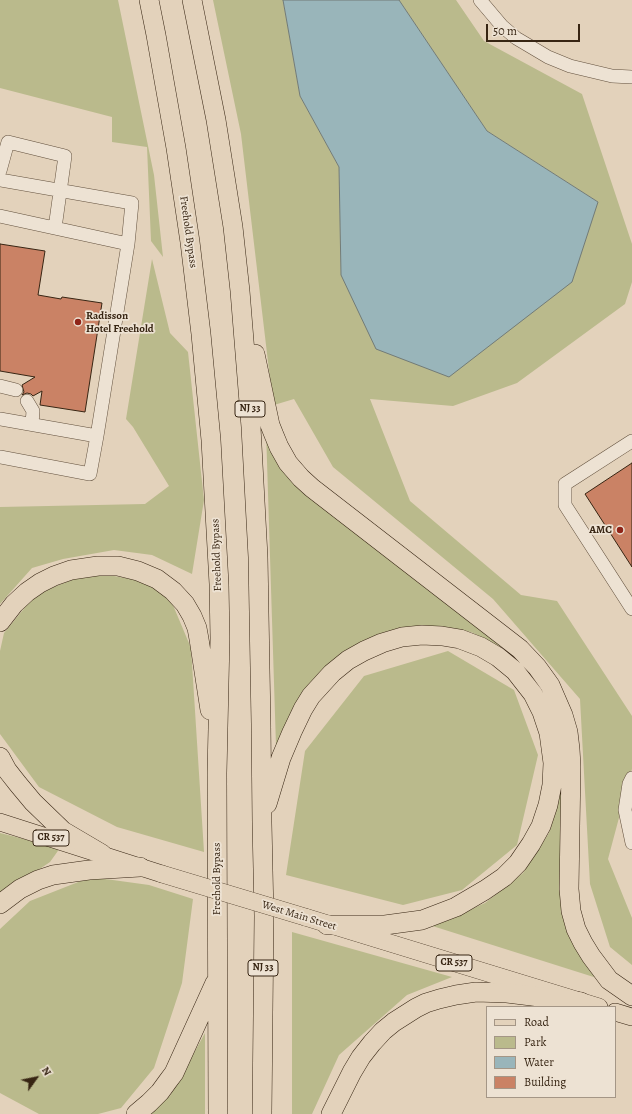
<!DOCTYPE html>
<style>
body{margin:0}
#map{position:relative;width:632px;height:1114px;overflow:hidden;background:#e3d2bb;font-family:Alegreya,serif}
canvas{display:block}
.legend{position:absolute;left:486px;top:1006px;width:130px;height:92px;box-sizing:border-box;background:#ede2d3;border:1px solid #a49686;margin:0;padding:5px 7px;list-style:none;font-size:12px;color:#372513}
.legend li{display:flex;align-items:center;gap:8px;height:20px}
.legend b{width:20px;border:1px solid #a49686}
.north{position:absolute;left:16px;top:1058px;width:40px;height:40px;-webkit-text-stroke:3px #ede2d3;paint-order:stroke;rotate:57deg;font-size:11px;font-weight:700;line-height:16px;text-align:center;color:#372513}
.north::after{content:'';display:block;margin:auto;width:14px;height:18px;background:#372513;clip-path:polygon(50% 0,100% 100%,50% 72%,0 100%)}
.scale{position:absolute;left:486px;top:24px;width:94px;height:18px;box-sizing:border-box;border:2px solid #372513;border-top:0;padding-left:5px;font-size:12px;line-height:14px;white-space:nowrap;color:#372513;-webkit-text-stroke:3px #ede2d3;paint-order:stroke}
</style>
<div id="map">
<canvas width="632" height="1114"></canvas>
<ul class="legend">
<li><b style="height:5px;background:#e3d2bb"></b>Road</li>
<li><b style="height:11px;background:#baba8c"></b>Park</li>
<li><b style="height:11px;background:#99b5ba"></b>Water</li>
<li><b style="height:11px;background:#ca8265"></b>Building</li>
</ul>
<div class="north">N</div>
<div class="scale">50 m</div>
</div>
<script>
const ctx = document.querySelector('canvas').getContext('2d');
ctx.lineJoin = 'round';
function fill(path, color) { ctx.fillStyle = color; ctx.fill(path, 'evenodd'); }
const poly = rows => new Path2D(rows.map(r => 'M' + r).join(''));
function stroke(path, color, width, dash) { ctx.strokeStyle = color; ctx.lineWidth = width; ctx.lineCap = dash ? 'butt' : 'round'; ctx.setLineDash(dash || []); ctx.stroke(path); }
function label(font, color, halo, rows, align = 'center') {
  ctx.font = font + ' Alegreya,serif'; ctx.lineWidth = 3.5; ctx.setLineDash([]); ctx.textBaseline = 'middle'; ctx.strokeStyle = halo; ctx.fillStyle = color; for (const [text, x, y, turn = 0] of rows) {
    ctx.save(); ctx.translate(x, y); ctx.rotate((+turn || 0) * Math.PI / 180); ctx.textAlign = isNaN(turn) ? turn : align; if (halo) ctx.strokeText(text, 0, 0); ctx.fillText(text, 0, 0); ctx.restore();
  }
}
fill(poly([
 [0,0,118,0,154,175,163,257,151,241,147,147,112,142,112,117,0,88],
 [213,0,283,0,300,96,339,167,341,275,598,202,487,131,399,0,456,0,484,41,582,94,632,244,632,282,625,304,517,383,453,406,370,399,410,501,521,595,557,601,632,716,632,769,608,859,632,918,632,965,610,947,590,884,580,699,493,599,333,467,294,399,274,405,273,404,241,134],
 [152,259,170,333,188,352,204,500,192,574,152,555,114,550,63,559,32,568,0,604,0,507,145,504,169,486,133,427,126,419],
 [266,430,287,470,511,652,471,632,413,626,349,649,276,746],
 [92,572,147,582,170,598,191,648,204,852,117,827,39,787,0,734,0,651,4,633,36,594],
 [448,651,514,690,538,755,517,845,462,890,403,905,286,875,305,751,364,676],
 [562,788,562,906,600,979,423,923,447,920,485,903,523,873,549,833],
 [0,833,60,848,50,862,0,896],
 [91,877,149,885,193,899,182,983,154,1068,121,1108,98,1114,39,1114,0,1093,0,929,30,901],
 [292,932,452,977,407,995,339,1055,312,1114,292,1114],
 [205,1033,205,1114,147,1114,170,1096]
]), '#baba8c');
const water = poly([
 [283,0,399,0,487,131,598,202,572,282,449,377,376,349,341,275,339,167,300,96,283,0]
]);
fill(water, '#99b5ba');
stroke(water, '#727b77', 1);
const building = poly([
 [0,244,45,251,38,295,61,299,62,297,102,303,85,412,40,405,42,391,33,396,31,394,27,393,22,395,24,392,22,385,35,377,0,371,0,244],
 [632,463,632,567,585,494,632,463]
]);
fill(building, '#ca8265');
stroke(building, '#372513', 1);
const minor = poly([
 [480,0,502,26,516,38,548,57,570,66,612,76,632,77],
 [0,171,8,142,65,156,55,228],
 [0,180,132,203,128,244,97,436,0,419],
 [0,216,128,244],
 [0,386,16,390],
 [27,401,33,411,32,424],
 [632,441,565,484,565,505,632,609],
 [0,457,90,474,97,436],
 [632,778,629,784,625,810,632,843]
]);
const major = poly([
 [0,822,162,874],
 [305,917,599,1007],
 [615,1012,632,1017]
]);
const highway = poly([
 [149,0,156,35,176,148,190,242,201,334,211,440,219,584,220,638,217,773,218,1114],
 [192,0,216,120,233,227,240,291,251,427,258,557,261,724,262,823,264,916,262,1114],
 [255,354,270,425,274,435,279,447,288,463,301,478,312,488,520,649,537,667,550,685,563,715,568,732,570,749,571,766,569,889,571,911,576,929,583,943,591,956,609,980,632,996],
 [0,622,14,604,27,592,40,583,54,576,71,570,98,566,118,566,138,571,157,579,173,591,185,604,192,616,197,628,199,639,210,710],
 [0,757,7,770,18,784,33,802,63,831,102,854],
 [267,804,281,758,292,732,303,709,311,696,332,673,348,660,364,651,382,643,402,637,422,635,442,636,460,639,481,647,498,657,515,671,533,694,542,712,549,733,553,763,552,785,548,805,541,826,531,844,518,863,504,877,485,890,456,907,422,920,385,925,327,925],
 [0,904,20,889,38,880,53,875,89,870,140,867],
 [136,1114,149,1103,160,1092,168,1081,174,1073,215,983],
 [331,1114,352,1072,361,1057,372,1043,383,1031,394,1022,416,1008,426,1003,439,999,456,995,476,992,507,993,581,1002]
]);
stroke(minor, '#62503d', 14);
stroke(major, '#372513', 18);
stroke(highway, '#372513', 20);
stroke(minor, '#ede2d3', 13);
stroke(major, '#e3d2bb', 17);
stroke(highway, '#e3d2bb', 19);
const majorBridge = poly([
 [162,874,305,917]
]);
stroke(majorBridge, '#372513', 18, []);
stroke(majorBridge, '#e3d2bb', 17);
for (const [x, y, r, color] of [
 [78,322,4,"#8f2418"],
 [620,530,4,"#8f2418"]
]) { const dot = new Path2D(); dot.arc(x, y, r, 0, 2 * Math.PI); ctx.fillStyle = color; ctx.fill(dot); stroke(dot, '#ede2d3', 1.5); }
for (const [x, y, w] of [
 [250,409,30],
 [51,838,36],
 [454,963,36],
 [263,968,30]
]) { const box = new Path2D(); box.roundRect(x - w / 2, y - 8, w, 16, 3); ctx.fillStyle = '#ede2d3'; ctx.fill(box); stroke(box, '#372513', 1); }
label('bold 10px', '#372513', null, [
 ["NJ 33",250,409],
 ["CR 537",51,838],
 ["CR 537",454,963],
 ["NJ 33",263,968]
]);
label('11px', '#372513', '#ede2d3', [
 ["Freehold Bypass",188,232,82],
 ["Freehold Bypass",217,555,-92],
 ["Freehold Bypass",217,879,-90],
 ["West Main Street",299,916,17]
]);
label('bold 11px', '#372513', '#ede2d3', [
 ["Radisson",86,316],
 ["Hotel Freehold",86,329],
 ["AMC",612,530,"right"]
], 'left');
</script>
